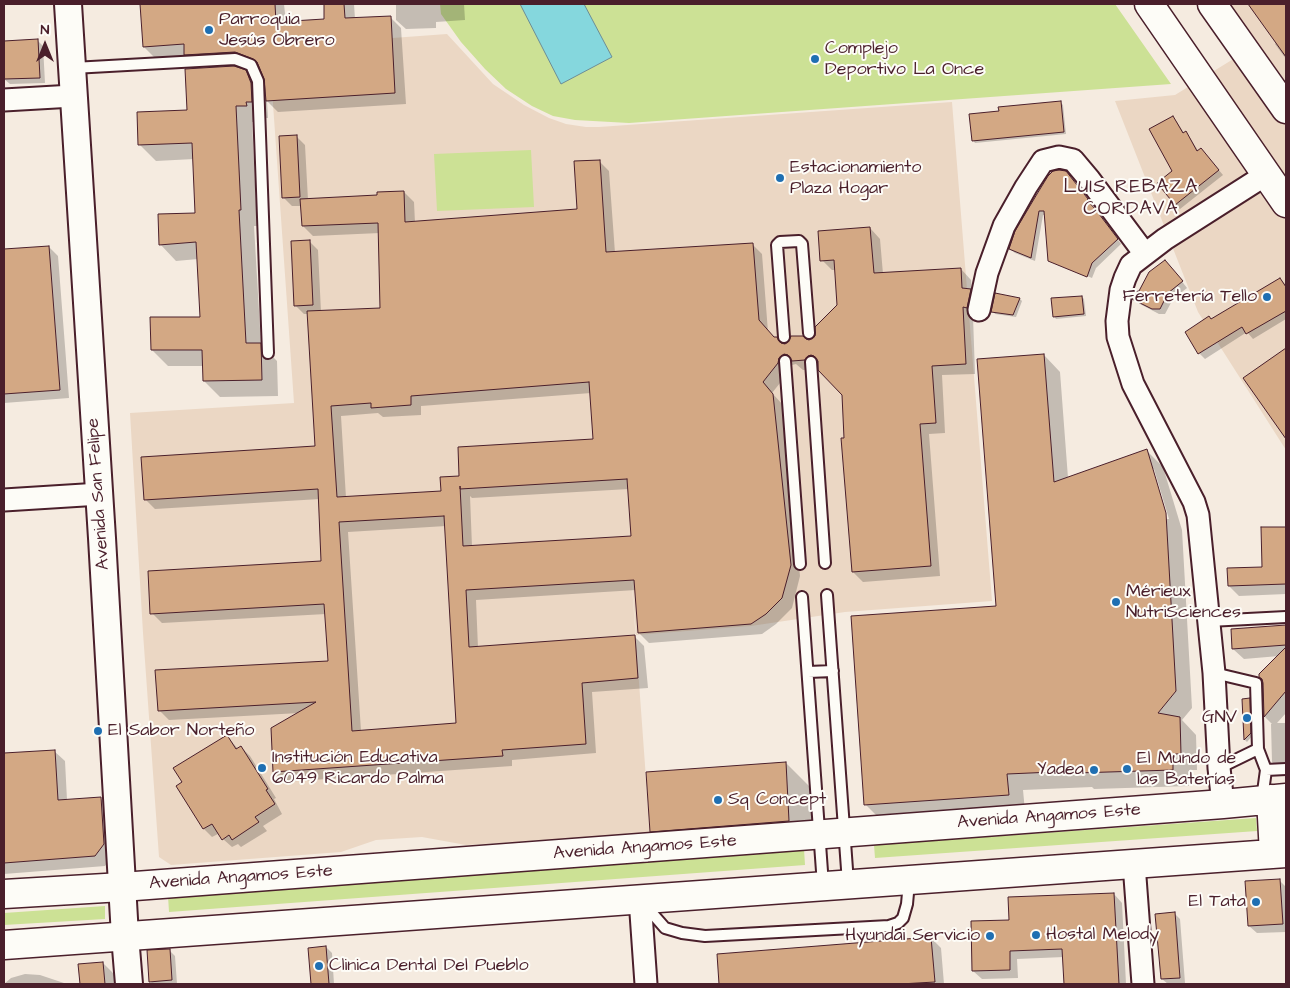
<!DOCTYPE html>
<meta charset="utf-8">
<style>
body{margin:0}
#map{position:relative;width:1290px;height:988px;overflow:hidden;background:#f5ebe0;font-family:"Architects Daughter",sans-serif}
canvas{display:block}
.frame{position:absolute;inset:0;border:5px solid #4a1f2b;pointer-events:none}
.north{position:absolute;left:20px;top:20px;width:50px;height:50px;-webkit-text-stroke:4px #fdfcf7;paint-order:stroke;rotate:0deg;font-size:14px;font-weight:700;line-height:20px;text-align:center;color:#4a1f2b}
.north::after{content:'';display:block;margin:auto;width:18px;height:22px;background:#4a1f2b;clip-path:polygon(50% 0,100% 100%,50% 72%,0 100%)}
</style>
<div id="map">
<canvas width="1290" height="988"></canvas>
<div class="frame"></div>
<div class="north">N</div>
</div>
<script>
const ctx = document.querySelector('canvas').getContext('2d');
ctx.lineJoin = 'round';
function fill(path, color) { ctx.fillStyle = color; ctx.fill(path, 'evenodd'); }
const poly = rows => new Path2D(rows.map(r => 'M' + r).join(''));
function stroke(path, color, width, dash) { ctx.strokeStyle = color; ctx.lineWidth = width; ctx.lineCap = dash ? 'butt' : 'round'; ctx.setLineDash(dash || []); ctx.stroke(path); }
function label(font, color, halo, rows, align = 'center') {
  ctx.font = font + ' "Architects Daughter",sans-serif'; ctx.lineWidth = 4; ctx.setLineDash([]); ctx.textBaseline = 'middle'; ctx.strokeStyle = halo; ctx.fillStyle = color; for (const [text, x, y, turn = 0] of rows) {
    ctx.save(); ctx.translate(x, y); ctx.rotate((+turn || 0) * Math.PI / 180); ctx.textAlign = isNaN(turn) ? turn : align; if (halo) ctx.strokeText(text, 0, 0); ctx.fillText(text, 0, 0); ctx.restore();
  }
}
fill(poly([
 [1227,4,1286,4,1286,450,1198,312,1115,101,1175,95,1256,45],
 [447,34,493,84,524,105,549,118,566,124,586,127,599,127,952,102,992,601,845,612,751,626,636,635,627,517,650,834,466,845,422,837,376,840,341,852,171,865,159,857,143,633,130,413,294,403,269,47]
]), '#ebd7c4');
fill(poly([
 [440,4,1115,4,1171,84,629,123,575,120,553,116,532,106,506,89,485,69,461,42,441,14],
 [531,150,534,207,437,211,434,154],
 [1256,818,1257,831,875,858,874,845],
 [804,849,805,865,169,912,168,896],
 [105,906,105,919,4,925,4,913]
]), '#cce195');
const water = poly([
 [520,4,584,4,612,57,561,84,520,4]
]);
fill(water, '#85d7dd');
stroke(water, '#6d8d96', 1);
fill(poly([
 [141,4,284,4,286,23,326,20,325,4,354,4,355,19,390,17,401,28,406,104,278,112,267,101,268,118,262,118,262,122,252,122,257,226,254,226,261,345,277,361,278,396,220,397,204,381,204,366,168,366,152,350,202,319,198,259,176,261,160,244,196,214,194,159,156,161,139,144,245,71,262,88,266,99,266,78,261,68,247,63,197,65,187,55,155,58,144,47],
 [396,4,464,4,465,20,436,22,436,28,406,29,396,20],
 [1250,4,1286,4,1286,59,1275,44,1277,42],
 [38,41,43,46,45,83,10,84,4,79,4,42],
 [1060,102,1063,105,1066,134,975,143,973,140],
 [1173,117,1177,122,1184,133,1185,133,1190,138,1199,152,1201,149,1223,175,1180,209,1175,204,1173,171],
 [296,136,305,145,308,200,378,196,404,192,414,202,415,223,579,210,599,161,609,171,615,253,752,244,762,254,768,332,774,338,777,338,784,345,814,339,838,306,836,270,832,270,822,260,870,228,880,239,883,274,961,269,971,280,972,292,980,301,973,316,975,374,942,375,945,433,929,434,940,576,863,582,853,572,843,394,819,364,815,370,803,370,796,364,792,365,789,368,788,373,772,393,783,405,800,576,792,608,776,624,762,634,649,643,639,633,636,590,476,600,478,648,634,636,644,646,648,688,592,692,596,753,512,760,512,766,284,782,274,772,300,713,169,720,159,710,329,662,326,614,162,623,152,613,323,562,320,499,155,509,145,499,316,447,308,314,304,314,295,305,310,242,318,250,321,312,382,309,380,233,313,236,303,226,302,206,292,206,283,197],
 [591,393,595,440,461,477,442,492,346,498,341,416,378,413,383,417,421,415,421,406],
 [629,489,632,537,472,547,470,496,472,498],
 [446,526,457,725,361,731,348,532],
 [1059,171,1070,177,1092,204,1090,205,1100,216,1121,244,1096,268,1092,278,1052,261,1052,263,1049,261,1045,215,1043,215,1035,261,1015,253,1010,249],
 [49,247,58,256,69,398,4,403,4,250],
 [1171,267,1187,288,1173,299,1165,314,1159,314,1140,304,1134,299],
 [1280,279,1286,285,1286,319,1253,339,1247,332,1205,359,1199,353,1211,320],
 [996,295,1020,299,1022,301,1016,317,995,314,993,311],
 [1082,297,1084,299,1086,316,1056,319,1054,316],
 [1286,350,1286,436,1245,378],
 [1044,355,1060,372,1068,478,1146,450,1163,467,1182,530,1192,708,1182,720,1196,735,1197,770,1189,770,1189,786,1094,789,1092,787,1023,790,1025,811,882,821,866,805,997,607],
 [1151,469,1154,469,1169,519,1166,519],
 [1262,528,1286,528,1286,594,1239,596,1229,586,1263,568],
 [1286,626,1286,713,1277,723,1286,723,1286,772,1283,772,1272,762,1271,724,1272,724,1265,717,1264,683,1279,656,1244,659,1233,649,1232,630],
 [1243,700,1249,700,1252,702,1253,735,1247,742,1245,740],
 [227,736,238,749,241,747,250,756,276,798,274,799,282,814,263,826,267,831,241,847,238,844,232,847,223,839,220,833,212,837,204,829,178,787],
 [54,751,65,761,67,800,100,798,111,809,114,854,105,866,4,874,4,754],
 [786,763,813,790,816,848,679,858,651,831],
 [1280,881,1286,887,1286,932,1257,933,1249,926],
 [1114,894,1122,903,1126,984,1065,984,1064,957,1017,959,1018,978,982,979,973,971,1010,921],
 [1174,913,1180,919,1185,983,1168,984,1162,979],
 [931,938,941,948,944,984,720,984,718,955],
 [326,947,332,953,334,984,312,984,309,949],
 [169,950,175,956,177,984,153,984,150,981],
 [103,963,114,974,115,984,81,984,80,965],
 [25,974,40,975,67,984,4,984,11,978]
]), '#0003');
const building = poly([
 [140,4,275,4,276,22,324,19,324,4,344,4,345,18,391,16,395,93,266,101,264,79,257,62,253,59,235,52,184,55,184,44,143,47,140,4],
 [1248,4,1286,4,1286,57,1248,4],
 [38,39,40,78,4,79,4,41,38,39],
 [234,66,246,70,251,83,252,102,246,102,247,106,236,106,241,210,239,210,246,343,261,343,262,380,203,381,202,350,151,350,150,317,200,317,196,242,159,245,158,214,195,213,192,143,138,145,137,112,187,110,185,69,234,66],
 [1061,101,1064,132,972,141,969,114,999,111,998,107,1061,101],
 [1173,116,1183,133,1186,131,1197,151,1201,148,1219,170,1175,205,1157,183,1172,171,1149,129,1173,116],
 [297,135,300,197,282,198,279,136,297,135],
 [600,160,606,252,753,243,759,320,774,337,777,337,779,341,781,343,785,344,788,342,791,336,803,336,806,339,809,340,813,338,815,336,815,327,837,305,834,260,820,261,818,231,870,227,874,273,961,268,962,288,971,289,967,308,963,307,966,364,932,366,936,423,920,424,931,566,852,572,841,438,844,438,842,395,818,370,818,361,814,356,811,355,808,356,805,360,792,361,788,355,784,354,779,358,778,363,763,382,773,394,791,565,782,598,766,614,751,624,638,633,634,580,466,590,469,647,635,635,638,678,582,683,586,744,502,750,503,756,273,772,271,728,316,702,158,711,155,670,328,661,324,604,150,614,148,571,321,561,318,489,144,500,141,457,315,446,307,311,380,308,378,223,302,226,300,199,377,195,377,192,404,191,405,222,577,209,574,161,600,160],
 [589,382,593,439,458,447,459,476,440,477,441,491,337,497,331,406,371,403,371,408,411,405,411,396,589,382],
 [627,479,631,536,463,546,460,486,460,489,627,479],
 [444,516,456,723,352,731,339,522,444,516],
 [1059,170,1066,171,1088,199,1087,200,1096,210,1118,239,1092,263,1087,277,1048,261,1044,211,1039,211,1031,258,1009,249,1015,231,1037,194,1048,176,1053,171,1059,170],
 [310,240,313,305,294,306,291,241,310,240],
 [49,246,60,390,4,394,4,249,49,246],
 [1165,260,1183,281,1168,293,1160,309,1152,309,1132,299,1134,292,1139,291,1149,272,1165,260],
 [1280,278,1286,287,1286,311,1246,334,1242,327,1198,354,1185,332,1209,316,1211,319,1280,278],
 [995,293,1020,298,1013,315,991,312,995,293],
 [1082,296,1084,314,1053,317,1051,298,1082,296],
 [1286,348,1286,439,1243,378,1286,348],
 [1044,354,1054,482,1147,449,1166,513,1176,691,1158,713,1180,717,1181,754,1173,754,1173,770,1076,773,1076,771,1007,774,1009,795,864,805,851,616,996,606,977,359,1044,354],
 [1261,527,1286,527,1286,584,1228,586,1227,568,1262,567,1261,527],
 [1286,625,1286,645,1232,649,1231,629,1286,625],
 [1286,647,1286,691,1264,717,1263,683,1262,679,1259,677,1259,674,1286,647],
 [1250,698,1251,733,1244,740,1242,699,1250,698],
 [227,735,236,749,241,746,268,789,266,790,275,804,255,817,259,822,232,840,229,835,222,840,212,824,203,829,176,786,182,782,173,768,227,735],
 [55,750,58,800,101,797,104,844,95,856,4,863,4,753,55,750],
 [786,762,789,821,650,832,646,772,786,762],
 [1280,879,1283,924,1248,926,1245,881,1280,879],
 [1114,893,1119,984,1064,984,1062,949,1010,951,1010,970,972,971,971,921,1009,920,1008,897,1114,893],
 [1175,912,1180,978,1161,979,1155,914,1175,912],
 [931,937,935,982,900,984,719,984,717,954,931,937],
 [326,946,329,984,311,984,308,948,326,946],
 [170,949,172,980,149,982,147,950,170,949],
 [103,962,105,984,80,984,78,964,103,962]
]);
fill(building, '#d3a884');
stroke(building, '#4a1f2b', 1);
const service = poly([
 [73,68,235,59,251,65,258,81,268,353],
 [784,337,777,245,780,242,799,241,802,244,809,333],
 [785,361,800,564],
 [811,362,825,563],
 [827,595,848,883],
 [802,597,823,885],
 [1209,621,1286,617],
 [808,672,833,671],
 [1214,673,1256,683,1258,749,1219,768],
 [1258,749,1266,770],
 [1262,799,1266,770,1286,769],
 [644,904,665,928,682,933,705,936,889,926,898,923,903,918,907,904,909,882]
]);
const minor = poly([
 [4,100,73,96],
 [979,310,987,273,1004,226,1026,187,1043,161,1059,157,1073,160,1089,179,1145,254],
 [4,500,100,494],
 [1223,804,1219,768,1214,673,1198,515,1194,502,1133,384,1118,337,1117,321,1121,290,1125,278,1131,265,1165,239,1267,174],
 [1134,864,1143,984],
 [640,899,646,984]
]);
const tertiary = poly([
 [68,4,102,538,125,936,129,984]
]);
const primary = poly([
 [1149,4,1286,203],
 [1212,4,1286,109],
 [1271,799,1274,854],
 [4,894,122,887,1223,804,1286,798],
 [4,945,1286,853]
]);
stroke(service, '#4a1f2b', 14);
stroke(minor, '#4a1f2b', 25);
stroke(tertiary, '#4a1f2b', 30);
stroke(primary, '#4a1f2b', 31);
stroke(service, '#fdfcf7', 10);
stroke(minor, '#fdfcf7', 21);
stroke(tertiary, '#fdfcf7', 26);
stroke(primary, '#fdfcf7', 28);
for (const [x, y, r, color] of [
 [209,30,5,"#1f6fb2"],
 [815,59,5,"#1f6fb2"],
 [780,178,5,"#1f6fb2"],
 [1267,297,5,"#1f6fb2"],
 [1116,602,5,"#1f6fb2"],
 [1247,718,5,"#1f6fb2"],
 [98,731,5,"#1f6fb2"],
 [262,768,5,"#1f6fb2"],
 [1127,769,5,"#1f6fb2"],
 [1094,770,5,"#1f6fb2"],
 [718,800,5,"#1f6fb2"],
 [1256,902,5,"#1f6fb2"],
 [1036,935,5,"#1f6fb2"],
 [990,936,5,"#1f6fb2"],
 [319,966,5,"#1f6fb2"]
]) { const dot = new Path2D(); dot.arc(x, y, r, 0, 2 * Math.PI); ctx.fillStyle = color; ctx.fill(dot); stroke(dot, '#fdfcf7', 2); }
label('18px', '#4a1f2b', '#fdfcf7', [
 ["Parroquia",219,20],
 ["Jesús Obrero",219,41],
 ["Complejo",825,49],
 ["Deportivo La Once",825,70],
 ["Estacionamiento",790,168],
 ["Plaza Hogar",790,189],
 ["Ferretería Tello",1257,297,"right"],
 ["Mérieux",1126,592],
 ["NutriSciences",1126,613],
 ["GNV",1237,718,"right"],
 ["El Sabor Norteño",108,731],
 ["Institución Educativa",272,758],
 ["6049 Ricardo Palma",272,779],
 ["El Mundo de",1137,759],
 ["las Baterías",1137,780],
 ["Yadea",1084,770,"right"],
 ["Sq Concept",728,800],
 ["El Tata",1246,902,"right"],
 ["Hostal Melody",1046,935],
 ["Hyundai Servicio",980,936,"right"],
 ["Clinica Dental Del Pueblo",329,966]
], 'left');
label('18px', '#4a1f2b', '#fdfcf7', [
 ["Avenida San Felipe",99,494,-94],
 ["Avenida Angamos Este",1049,817,-4],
 ["Avenida Angamos Este",645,848,-4],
 ["Avenida Angamos Este",241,878,-4]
]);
ctx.letterSpacing = '1px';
label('19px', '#4a1f2b', '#fdfcf7', [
 ["LUIS REBAZA",1131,188],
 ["CORDAVA",1131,210]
]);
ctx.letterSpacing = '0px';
</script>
